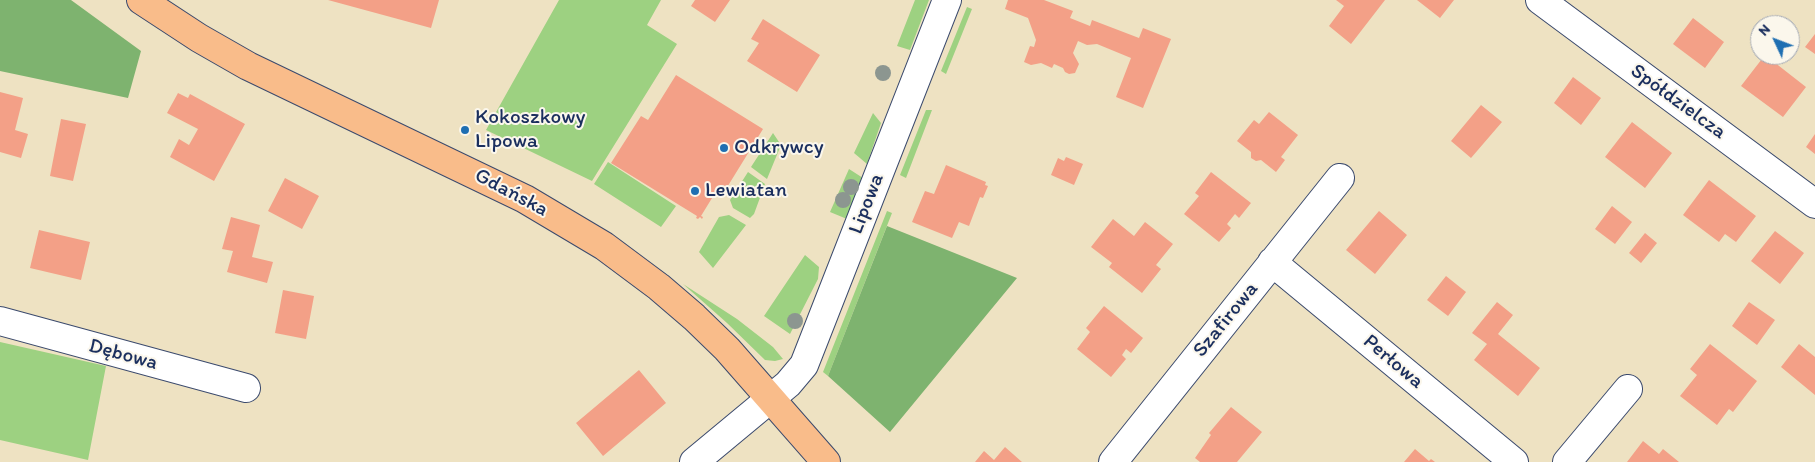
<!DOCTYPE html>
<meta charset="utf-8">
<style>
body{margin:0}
#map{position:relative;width:1815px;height:462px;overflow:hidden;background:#eee2c2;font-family:Itim,sans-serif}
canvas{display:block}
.north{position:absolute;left:1750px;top:15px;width:50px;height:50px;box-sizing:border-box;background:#fbf7ec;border:1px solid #a1a7b3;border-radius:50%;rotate:313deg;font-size:14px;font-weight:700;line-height:20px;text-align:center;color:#1b2f5e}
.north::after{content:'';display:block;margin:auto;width:18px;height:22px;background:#1f6fb2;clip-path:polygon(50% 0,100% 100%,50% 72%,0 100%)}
</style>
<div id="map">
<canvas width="1815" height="462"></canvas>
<div class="north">N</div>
</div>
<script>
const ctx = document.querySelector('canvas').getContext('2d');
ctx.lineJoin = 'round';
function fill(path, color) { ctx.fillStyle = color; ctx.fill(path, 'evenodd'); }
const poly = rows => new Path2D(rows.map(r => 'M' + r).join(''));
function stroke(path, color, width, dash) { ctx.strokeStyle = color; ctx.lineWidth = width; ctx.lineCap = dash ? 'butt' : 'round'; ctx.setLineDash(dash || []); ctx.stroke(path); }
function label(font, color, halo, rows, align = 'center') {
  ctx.font = font + ' Itim,sans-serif'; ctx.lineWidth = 4; ctx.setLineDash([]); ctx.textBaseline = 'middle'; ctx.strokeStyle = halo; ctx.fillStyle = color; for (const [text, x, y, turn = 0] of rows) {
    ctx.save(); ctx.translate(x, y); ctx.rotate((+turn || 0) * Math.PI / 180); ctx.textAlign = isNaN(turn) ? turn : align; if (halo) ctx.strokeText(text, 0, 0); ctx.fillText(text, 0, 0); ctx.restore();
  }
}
fill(poly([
 [559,0,661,0,647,25,677,44,592,181,486,130],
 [915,0,929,0,910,50,897,46],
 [967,7,972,9,946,74,941,71],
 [926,110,932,110,906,178,900,175],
 [873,113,881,123,867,164,854,153],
 [773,133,781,145,767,179,751,167],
 [608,162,676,206,661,227,594,184],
 [849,169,863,178,847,219,830,212],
 [748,172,765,184,754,214,750,218,733,208,730,200],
 [887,211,892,213,828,376,823,372],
 [729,215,746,225,713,268,699,252,719,217],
 [805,255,819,267,818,279,790,334,764,316],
 [683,284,737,319,773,347,783,359,775,361,765,360,727,323],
 [0,342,106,366,88,460,0,440]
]), '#9dd181');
fill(poly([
 [0,0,71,0,141,51,128,98,0,71],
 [887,226,1017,278,890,432,828,376]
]), '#7eb36f');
fill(poly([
 [328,0,439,0,431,28],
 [695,0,730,0,715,22,691,6],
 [1008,0,1044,0,1073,11,1070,18,1090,26,1092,20,1139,38,1143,28,1171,39,1143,108,1116,97,1131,58,1097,44,1087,45,1078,41,1073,53,1079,64,1075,73,1069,74,1065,72,1063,68,1054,64,1052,68,1041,63,1031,65,1024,62,1030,46,1034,47,1036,40,1028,18,1005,9],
 [1336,0,1385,0,1351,44,1329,26,1344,6],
 [1417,0,1454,0,1440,18],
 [1693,18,1724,42,1705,68,1673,44],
 [763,19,820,55,797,92,747,61,759,43,751,39],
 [1815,34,1815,54,1805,47],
 [1765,55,1806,87,1783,117,1741,86],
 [676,75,763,129,726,189,720,185,701,216,703,217,702,219,700,217,698,219,696,218,697,216,611,163,641,116,648,120],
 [1573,77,1601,98,1581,125,1554,103],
 [0,92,23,98,15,130,28,134,21,158,0,152],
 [178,93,188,98,190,94,245,124,214,181,170,157,179,139,189,145,198,129,167,113],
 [1481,105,1502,122,1471,158,1451,141],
 [1269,112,1298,135,1281,157,1285,160,1276,172,1261,160,1256,161,1251,158,1251,152,1237,141,1254,120,1259,124],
 [61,119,86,124,73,181,50,176],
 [1632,122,1672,153,1645,188,1605,157],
 [1815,134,1815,154,1806,147],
 [1066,157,1083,164,1074,185,1051,175,1058,158,1064,161],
 [946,165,986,182,985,185,988,186,983,198,980,197,969,226,959,222,952,238,912,222,925,191,934,194],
 [1211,172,1251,203,1239,218,1235,214,1227,224,1231,228,1219,242,1184,214,1199,196,1195,193],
 [285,178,319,196,302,229,268,211],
 [1709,180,1756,216,1736,242,1725,234,1719,242,1683,215],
 [1612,206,1632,222,1615,244,1595,229],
 [1379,211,1407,235,1375,274,1346,250],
 [231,217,260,225,252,257,273,262,267,283,227,272,233,251,222,249],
 [1113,219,1134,236,1145,222,1173,244,1156,265,1161,269,1142,293,1109,267,1112,263,1091,247],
 [39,230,90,242,81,280,30,268],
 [1775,231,1804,253,1780,284,1751,261],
 [1645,233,1657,243,1641,263,1629,253],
 [1446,276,1466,292,1448,316,1427,300],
 [283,290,314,296,306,339,275,333],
 [1497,302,1513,315,1498,334,1540,368,1518,396,1474,360,1487,344,1472,333],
 [1749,302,1775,320,1757,345,1732,326],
 [1104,306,1143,338,1131,353,1126,349,1122,355,1126,359,1111,377,1077,349,1090,332,1086,328],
 [1710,344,1757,381,1733,412,1729,409,1717,425,1680,396,1697,375,1690,369],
 [1799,344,1815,357,1815,395,1781,367],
 [639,370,666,403,603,456,576,423],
 [1231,407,1262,432,1237,462,1200,462,1195,458,1211,435,1209,433],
 [1643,441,1659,454,1663,449,1679,462,1627,462],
 [1005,447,1022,462,975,462,984,451,994,460],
 [1415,449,1429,461,1431,459,1435,462,1404,462]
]), '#f3a087');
const minor = poly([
 [1540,0,1815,204],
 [1272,262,1514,462],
 [0,321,246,388],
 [694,462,788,384,804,365,947,0],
 [1113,462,1340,178],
 [1567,462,1628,389]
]);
const major = poly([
 [141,0,199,38,248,66,525,199,604,246,659,287,694,317,727,349,826,462]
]);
stroke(minor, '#3b4a6d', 30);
stroke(major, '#3b4a6d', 30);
stroke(minor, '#fff', 28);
stroke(major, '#f9bc8a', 28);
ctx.fillStyle = '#8c9690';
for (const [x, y] of [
 [883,73],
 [851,187],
 [843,200],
 [795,321]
]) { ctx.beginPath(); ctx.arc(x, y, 8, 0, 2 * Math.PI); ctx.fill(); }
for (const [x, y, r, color] of [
 [465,130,5,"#1f6fb2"],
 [724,148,5,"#1f6fb2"],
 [695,191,5,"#1f6fb2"]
]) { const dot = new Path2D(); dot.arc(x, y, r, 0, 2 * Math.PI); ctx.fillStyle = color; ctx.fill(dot); stroke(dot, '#fbf7ec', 2); }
label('21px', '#1b2f5e', '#fbf7ec', [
 ["Spółdzielcza",1678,102,36],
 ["Gdańska",511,193,28],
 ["Lipowa",867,204,-69],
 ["Szafirowa",1226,320,-51],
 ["Dębowa",123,355,15],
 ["Perłowa",1393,362,40]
]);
label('21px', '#1b2f5e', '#fbf7ec', [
 ["Kokoszkowy",475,118],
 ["Lipowa",475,142],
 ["Odkrywcy",734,148],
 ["Lewiatan",705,191]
], 'left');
</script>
